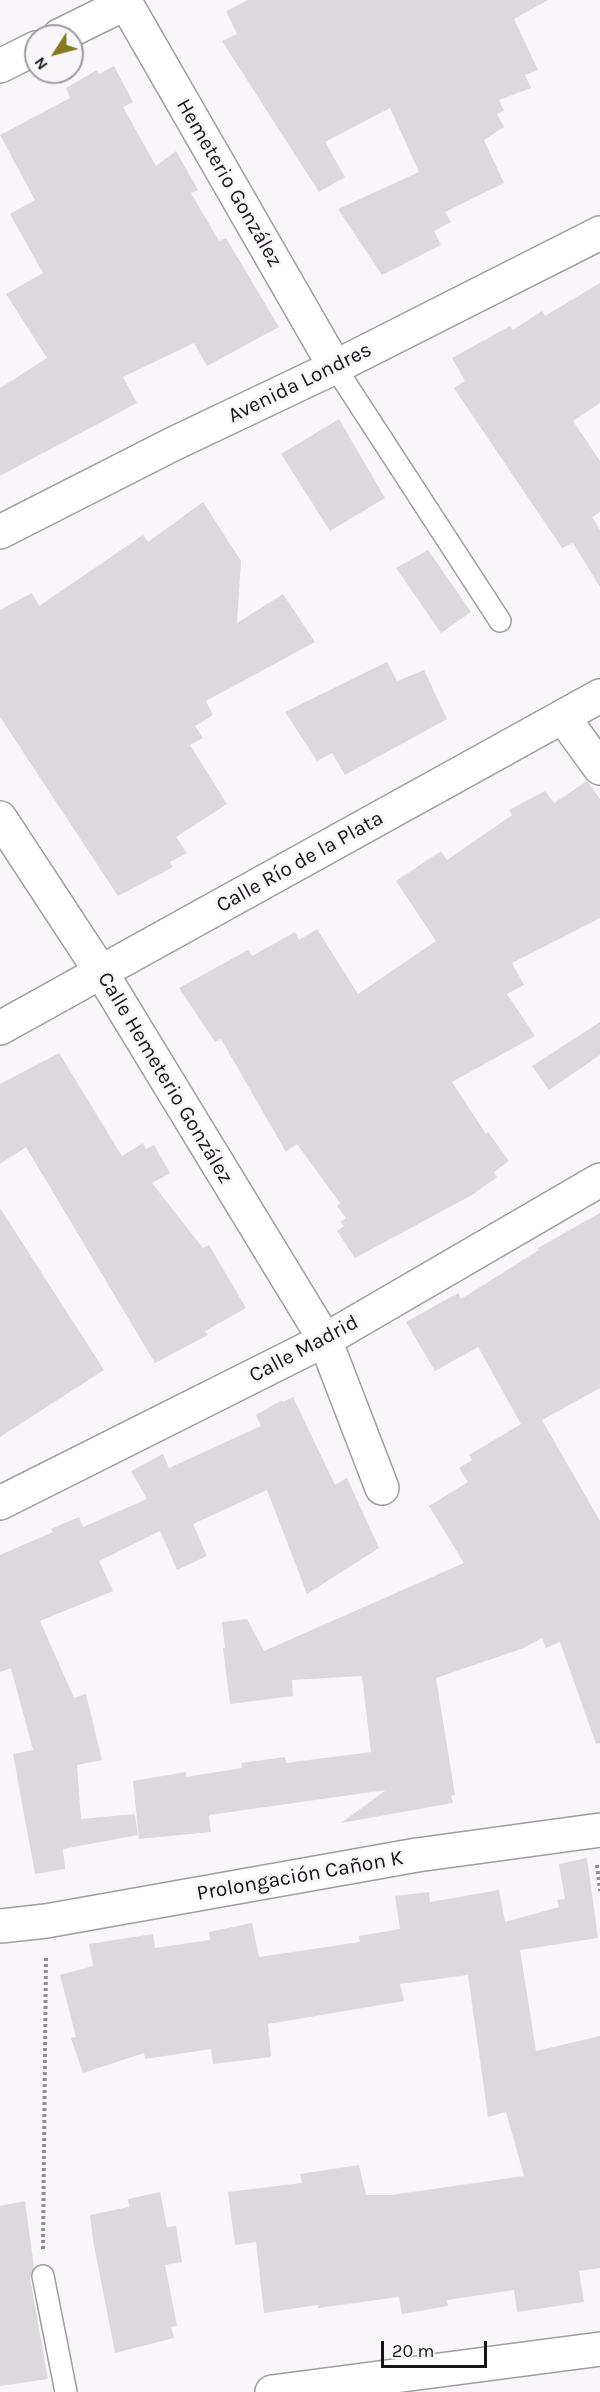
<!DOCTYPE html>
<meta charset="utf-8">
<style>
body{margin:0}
#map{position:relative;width:600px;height:2392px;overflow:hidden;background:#f8f6f9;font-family:Karla,sans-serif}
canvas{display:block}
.north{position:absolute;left:24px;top:24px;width:60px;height:60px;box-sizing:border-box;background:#f8f6f9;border:2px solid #9e9c9f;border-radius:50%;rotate:234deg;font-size:16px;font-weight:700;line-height:24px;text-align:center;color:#171617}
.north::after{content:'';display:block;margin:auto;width:21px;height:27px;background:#85791e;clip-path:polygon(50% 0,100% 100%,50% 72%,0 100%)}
.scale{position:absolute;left:381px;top:2341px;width:106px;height:27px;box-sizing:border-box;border:3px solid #171617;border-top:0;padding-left:8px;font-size:18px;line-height:21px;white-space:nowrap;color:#171617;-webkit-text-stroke:4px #f8f6f9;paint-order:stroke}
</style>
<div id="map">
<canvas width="600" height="2392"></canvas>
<div class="north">N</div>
<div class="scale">20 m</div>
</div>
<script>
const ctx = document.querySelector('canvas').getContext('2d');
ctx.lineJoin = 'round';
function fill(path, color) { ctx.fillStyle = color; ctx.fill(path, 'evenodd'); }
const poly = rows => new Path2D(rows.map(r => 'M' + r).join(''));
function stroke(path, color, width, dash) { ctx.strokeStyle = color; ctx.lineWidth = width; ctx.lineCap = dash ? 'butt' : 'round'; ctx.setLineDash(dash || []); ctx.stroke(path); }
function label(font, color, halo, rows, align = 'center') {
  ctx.font = font + ' Karla,sans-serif'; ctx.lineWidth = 6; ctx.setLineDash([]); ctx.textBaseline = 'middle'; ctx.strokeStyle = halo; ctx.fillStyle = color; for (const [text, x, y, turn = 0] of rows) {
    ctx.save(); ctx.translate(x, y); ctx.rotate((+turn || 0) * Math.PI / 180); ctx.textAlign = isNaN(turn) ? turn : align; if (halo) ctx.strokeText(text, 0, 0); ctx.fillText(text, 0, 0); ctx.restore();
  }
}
fill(poly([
 [248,0,548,0,514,19,538,70,525,75,531,88,499,100,504,111,497,114,504,127,484,140,504,183,445,212,451,222,434,231,441,245,382,275,338,209,419,172,390,108,325,142,345,177,319,192,222,41,237,34,226,11],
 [114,66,133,102,123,107,156,166,176,151,198,190,191,193,219,241,226,238,279,327,207,366,194,343,123,377,137,403,0,476,0,388,47,358,6,294,43,273,10,214,35,200,0,135,70,98,66,88,97,70,99,74],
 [600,283,600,403,573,421,600,461,600,512,592,517,600,530,600,587,573,543,562,548,454,388,465,381,452,358,510,326,513,330,542,311,545,316],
 [339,419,385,498,330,531,281,454],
 [203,502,241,561,237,623,283,594,315,642,206,701,213,715,195,726,203,738,190,745,227,804,176,837,187,853,170,862,173,867,118,896,0,717,0,610,32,593,39,606,143,535,148,542],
 [428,550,471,612,441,633,396,568],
 [387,662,397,681,424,670,447,719,345,775,332,753,317,761,285,712],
 [587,781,600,799,600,918,512,963,524,985,507,994,535,1036,452,1082,486,1134,488,1132,509,1161,494,1172,497,1177,472,1195,355,1258,337,1231,344,1226,340,1222,346,1218,337,1206,340,1203,297,1144,286,1152,221,1039,215,1042,179,988,248,950,252,956,295,932,299,940,317,929,358,994,436,941,396,881,441,851,447,860,512,815,509,810,545,791,554,803],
 [600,1022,600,1055,549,1090,532,1066],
 [59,1053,122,1156,143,1143,146,1149,154,1145,170,1173,152,1183,203,1248,209,1245,246,1308,205,1331,208,1335,155,1363,26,1147,0,1164,0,1084],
 [0,1208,104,1370,0,1437],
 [600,1213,600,1388,542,1420,600,1521,600,1743,596,1744,560,1642,546,1648,542,1638,524,1648,436,1678,455,1795,451,1796,453,1803,341,1823,386,1790,209,1815,211,1832,139,1839,133,1781,186,1772,186,1777,242,1768,241,1763,285,1757,286,1763,371,1752,362,1676,292,1680,293,1696,230,1704,223,1648,225,1648,222,1622,247,1619,264,1651,464,1563,429,1506,468,1482,459,1468,472,1460,469,1455,521,1424,478,1347,435,1371,406,1322,458,1293,461,1299,539,1250,538,1248],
 [293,1397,335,1485,347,1478,379,1548,307,1594,267,1490,193,1524,207,1556,177,1570,160,1531,99,1561,113,1591,40,1621,74,1698,86,1694,102,1760,77,1765,81,1819,135,1814,138,1835,63,1849,65,1869,35,1874,13,1754,33,1750,11,1668,0,1672,0,1555,53,1532,51,1529,79,1517,83,1527,147,1499,131,1471,163,1454,169,1468,261,1426,256,1415,282,1400,283,1402],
 [587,1858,598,1938,520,1950,536,2051,600,2036,600,2268,579,2271,584,2302,517,2312,514,2290,447,2300,448,2306,402,2314,399,2297,318,2308,318,2305,264,2313,256,2242,235,2245,228,2192,302,2183,300,2174,359,2165,366,2195,391,2195,524,2176,506,2112,488,2117,468,1975,400,1984,404,2001,268,2024,271,2057,213,2064,211,2049,145,2059,144,2053,83,2073,71,2038,76,2037,60,1975,93,1966,89,1944,153,1934,155,1948,210,1940,209,1932,252,1923,259,1957,360,1942,359,1936,400,1929,395,1896,429,1892,430,1902,499,1890,505,1922,559,1907,557,1900,565,1899,559,1864],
 [160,2192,167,2227,176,2226,182,2262,165,2265,177,2326,171,2327,174,2338,115,2353,93,2240,90,2215,129,2207,128,2199],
 [25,2201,34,2267,30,2278,48,2379,0,2386,0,2206]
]), '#dbd9dc');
const lane = poly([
 [335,367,500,621],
 [43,2276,66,2392]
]);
const street = poly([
 [335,367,600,233],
 [563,717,600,768],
 [0,1028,101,972,325,1340,382,1488],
 [0,1503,325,1340,600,1180]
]);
const secondary = poly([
 [59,36,126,3],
 [0,66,36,48],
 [0,532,173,444,335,367,124,0],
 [0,818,101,972,600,696],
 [0,1926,46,1921,417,1855,600,1830],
 [272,2392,600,2349]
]);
stroke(lane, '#9e9d9f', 24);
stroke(street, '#9e9d9f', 36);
stroke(secondary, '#9e9d9f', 36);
stroke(poly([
 [597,1865,600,1891],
 [43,2249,46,1956]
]), '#8e8d8f', 4, [3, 3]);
stroke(lane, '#fff', 21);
stroke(street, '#fff', 33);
stroke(secondary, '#fff', 33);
label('21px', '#171617', '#f8f6f9', [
 ["Hemeterio González",229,183,60],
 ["Avenida Londres",300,383,-26],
 ["Calle Río de la Plata",300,862,-29],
 ["Calle Hemeterio González",165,1078,59],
 ["Calle Madrid",304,1349,-28],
 ["Prolongación Cañon K",300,1876,-10]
]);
</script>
